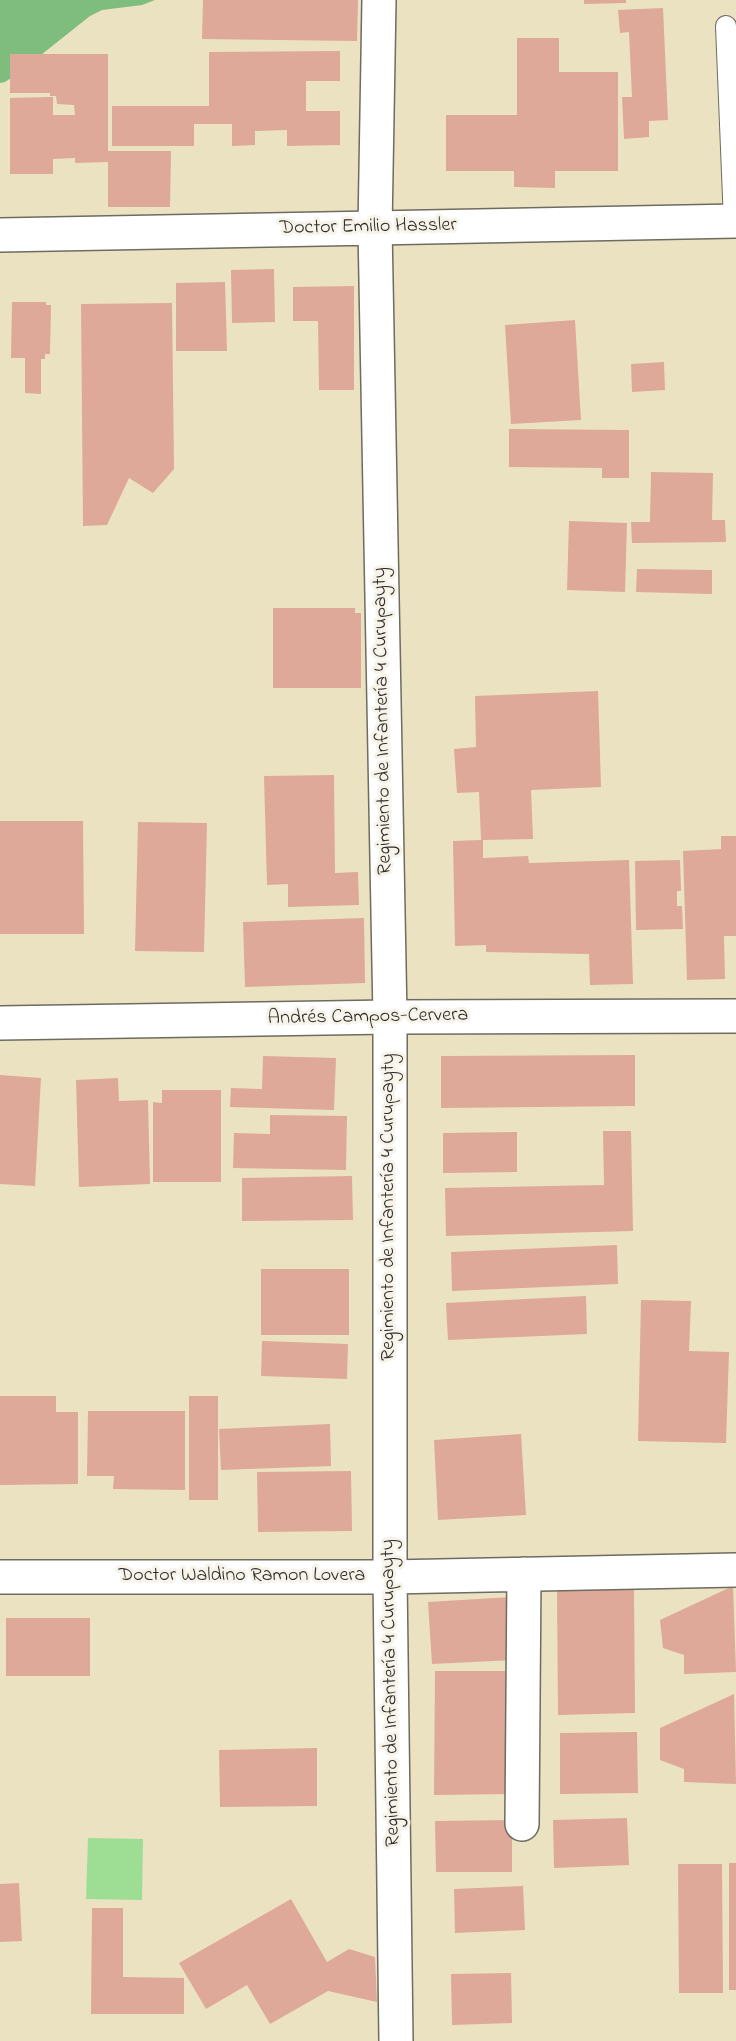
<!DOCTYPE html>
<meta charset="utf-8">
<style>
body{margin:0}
canvas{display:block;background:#ebe2c1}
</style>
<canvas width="736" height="2041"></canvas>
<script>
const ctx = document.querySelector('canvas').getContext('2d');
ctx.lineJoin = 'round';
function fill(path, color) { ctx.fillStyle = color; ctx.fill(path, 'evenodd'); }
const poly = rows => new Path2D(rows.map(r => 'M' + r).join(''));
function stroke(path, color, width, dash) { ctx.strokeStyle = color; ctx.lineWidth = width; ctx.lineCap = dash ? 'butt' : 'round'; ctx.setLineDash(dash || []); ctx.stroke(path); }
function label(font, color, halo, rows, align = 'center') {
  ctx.font = font + ' "Indie Flower",sans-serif'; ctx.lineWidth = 6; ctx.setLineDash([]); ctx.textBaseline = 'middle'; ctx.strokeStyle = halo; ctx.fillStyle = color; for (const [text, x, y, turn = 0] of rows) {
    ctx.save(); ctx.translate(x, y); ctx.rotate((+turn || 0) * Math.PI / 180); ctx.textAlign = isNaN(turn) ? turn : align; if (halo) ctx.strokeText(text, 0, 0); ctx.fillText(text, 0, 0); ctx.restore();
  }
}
fill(poly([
 [88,1838,143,1839,142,1900,86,1899]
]), '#9ede94');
fill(poly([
 [0,0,155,0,142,5,102,10,90,16,17,74,5,82,0,83]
]), '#7ebd7e');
fill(poly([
 [203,0,358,0,357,41,202,39],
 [584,0,626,0,626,3,584,4],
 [663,8,668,120,649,121,649,137,624,139,622,97,632,97,629,32,620,33,618,10],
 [517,38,559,38,559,72,618,72,618,171,555,171,555,188,514,187,514,171,446,171,446,115,517,115],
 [340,51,340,81,306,81,306,111,340,111,340,145,287,146,287,130,255,131,255,145,232,146,232,124,194,124,194,146,112,146,112,106,209,106,209,52],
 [10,54,108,54,108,151,171,151,170,207,108,207,108,162,75,163,75,158,53,159,53,174,10,174,10,98,53,97,53,115,75,115,74,105,57,104,56,96,50,96,50,93,10,93],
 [274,269,275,322,232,323,231,270],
 [225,282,227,351,176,351,176,283],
 [354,286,354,390,319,390,318,321,293,321,293,287],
 [12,302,46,302,46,305,51,305,50,354,45,354,45,359,41,359,41,394,25,393,25,358,11,358],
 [172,303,174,469,153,493,129,478,107,525,83,526,81,304],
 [575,320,581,420,511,424,505,325],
 [664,362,665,390,632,392,631,364],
 [509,429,629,430,629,478,602,478,602,468,509,467],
 [651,472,713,473,712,520,725,520,726,542,632,543,631,522,650,522],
 [569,521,627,523,625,592,567,590],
 [637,569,712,570,712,594,636,592],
 [273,608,355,608,355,613,361,613,361,688,273,688],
 [598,691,601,787,531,790,533,839,483,840,483,858,528,856,529,863,629,860,633,984,590,985,589,954,486,952,486,945,455,946,453,841,481,840,479,792,457,793,454,749,476,747,475,696],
 [334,775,335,873,358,872,359,905,288,907,288,884,267,885,264,776],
 [0,821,83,821,84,934,0,934],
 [138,822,207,823,204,952,135,951],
 [721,836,736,836,736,936,724,936,725,979,687,980,683,851,721,849],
 [680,860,681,891,677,891,677,906,682,906,683,929,636,930,635,861],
 [364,918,365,983,245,987,243,922],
 [635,1055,635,1106,441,1108,441,1056],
 [263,1056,336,1058,334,1110,230,1107,231,1088,262,1089],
 [0,1075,41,1078,35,1186,0,1184],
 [118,1078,119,1101,148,1100,150,1184,79,1187,76,1080],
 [162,1090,221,1090,221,1182,153,1182,153,1102,162,1103],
 [270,1115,347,1116,346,1170,233,1168,234,1133,270,1134],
 [603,1131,631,1131,633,1231,446,1236,445,1188,604,1185],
 [517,1132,517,1172,443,1173,443,1133],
 [352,1176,353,1220,242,1221,242,1178],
 [617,1245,618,1284,452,1291,451,1252],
 [261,1269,349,1269,349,1335,261,1335],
 [586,1296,587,1334,448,1340,446,1303],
 [641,1300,691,1301,689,1351,729,1352,726,1443,638,1441],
 [262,1341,348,1344,347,1379,261,1376],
 [0,1396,56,1396,56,1412,78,1412,78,1484,0,1485],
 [189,1396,218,1396,218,1500,189,1500],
 [88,1411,185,1411,185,1490,113,1489,114,1476,87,1476],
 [330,1424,331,1466,221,1470,219,1429],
 [521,1434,526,1515,438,1520,434,1440],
 [351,1471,352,1531,258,1532,257,1472],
 [733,1586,736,1672,684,1674,684,1655,663,1648,660,1620],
 [634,1588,635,1713,558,1715,557,1589],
 [511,1597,514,1660,432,1664,428,1602],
 [6,1618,90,1618,90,1676,6,1676],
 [435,1671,511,1671,509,1794,434,1795],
 [734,1694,736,1784,684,1782,684,1769,660,1760,660,1728],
 [637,1732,638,1793,560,1794,560,1733],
 [317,1748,317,1806,220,1807,219,1750],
 [627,1818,629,1865,554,1868,553,1820],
 [512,1820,512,1872,436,1872,435,1821],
 [729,1863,736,1863,736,1990,729,1990],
 [678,1864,722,1864,723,1993,679,1993],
 [19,1883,22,1941,0,1942,0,1884],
 [523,1886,525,1930,455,1933,454,1889],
 [291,1899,327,1962,349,1949,375,1957,377,2002,328,1991,270,2024,247,1985,206,2009,179,1963],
 [92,1908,123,1908,123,1977,184,1978,184,2014,91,2014],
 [511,1973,512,2023,452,2025,451,1974]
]), '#dea999');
const service = poly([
 [726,26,734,222]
]);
const minor = poly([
 [0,235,375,228,390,1017,390,1577,396,2041],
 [0,1577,390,1577,736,1570],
 [522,1824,524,1574]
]);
const tertiary = poly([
 [379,0,375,228,736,221],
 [0,1023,390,1017,736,1016]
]);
stroke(service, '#6e6b60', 22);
stroke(minor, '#6e6b60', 36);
stroke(tertiary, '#6e6b60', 36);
stroke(service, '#fff', 20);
stroke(minor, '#fff', 33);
stroke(tertiary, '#fff', 33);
label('20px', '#2b2b2b', '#f7f3e8', [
 ["Doctor Emilio Hassler",368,228,-1],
 ["Regimiento de Infantería 4 Curupayty",384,721,-91],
 ["Andrés Campos-Cervera",368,1018,-1],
 ["Regimiento de Infantería 4 Curupayty",390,1207,-90],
 ["Doctor Waldino Ramon Lovera",242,1577],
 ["Regimiento de Infantería 4 Curupayty",392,1693,-91]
]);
</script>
